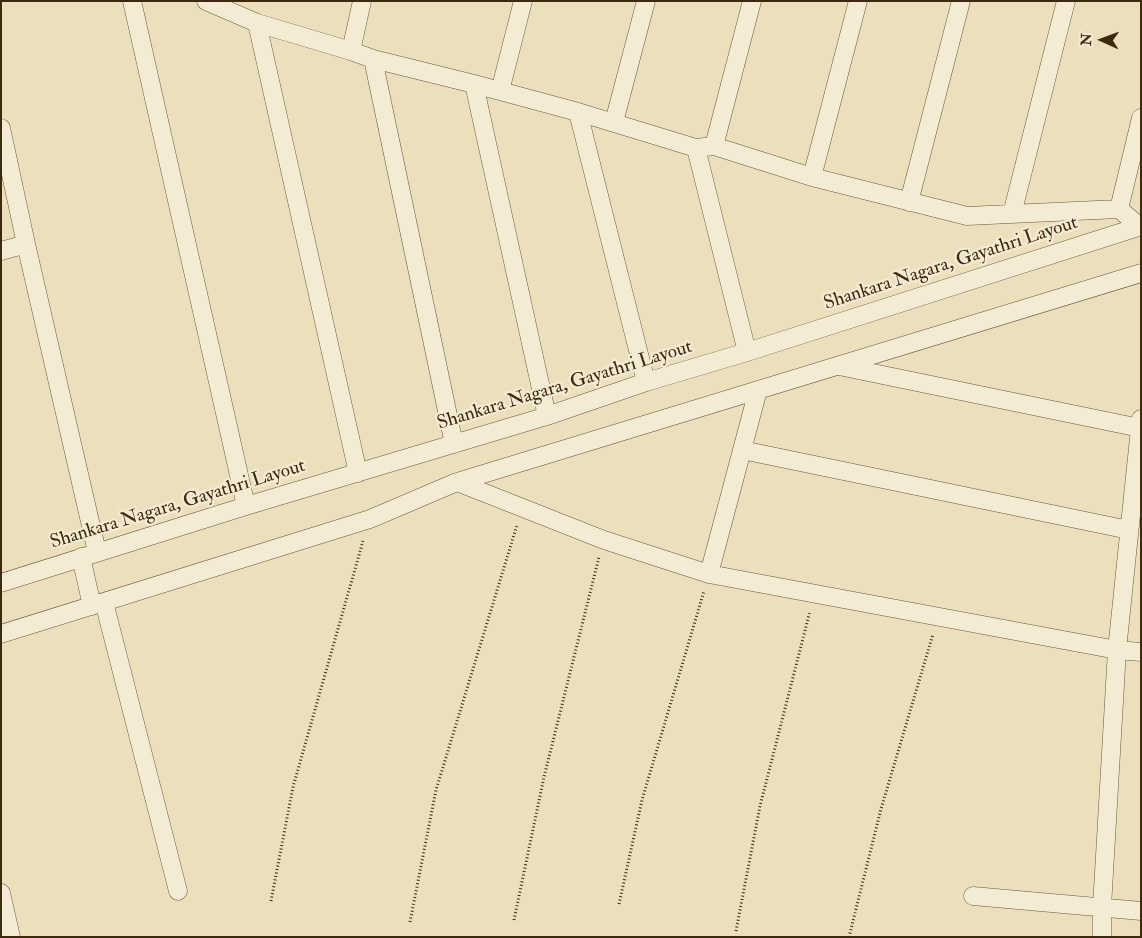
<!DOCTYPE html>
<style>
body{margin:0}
#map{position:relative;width:1142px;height:938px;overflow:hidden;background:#ece0bc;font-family:"IM FELL Double Pica",serif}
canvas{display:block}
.frame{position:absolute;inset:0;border:2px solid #3d2910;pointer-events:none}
.north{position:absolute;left:1077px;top:15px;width:50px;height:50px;-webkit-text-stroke:4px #f3ebd3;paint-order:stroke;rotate:272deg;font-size:14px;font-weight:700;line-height:20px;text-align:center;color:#3d2910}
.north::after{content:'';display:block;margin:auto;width:18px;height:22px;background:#3d2910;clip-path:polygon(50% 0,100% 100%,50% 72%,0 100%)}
</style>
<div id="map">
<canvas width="1142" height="938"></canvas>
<div class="frame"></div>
<div class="north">N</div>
</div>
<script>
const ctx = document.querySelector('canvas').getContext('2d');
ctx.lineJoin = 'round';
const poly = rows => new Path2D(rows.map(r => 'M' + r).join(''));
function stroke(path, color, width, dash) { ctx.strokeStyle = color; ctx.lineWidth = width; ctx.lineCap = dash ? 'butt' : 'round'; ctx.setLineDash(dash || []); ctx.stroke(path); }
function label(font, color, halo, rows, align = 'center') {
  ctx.font = font + ' "IM FELL Double Pica",serif'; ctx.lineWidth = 4.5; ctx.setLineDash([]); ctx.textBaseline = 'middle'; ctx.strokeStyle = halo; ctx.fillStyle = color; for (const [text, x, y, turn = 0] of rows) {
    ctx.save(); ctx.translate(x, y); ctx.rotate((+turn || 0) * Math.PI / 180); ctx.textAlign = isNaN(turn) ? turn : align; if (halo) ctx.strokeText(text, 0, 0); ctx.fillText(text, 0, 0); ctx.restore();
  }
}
const minor = poly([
 [132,1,246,506],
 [206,1,257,23,351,51,373,59,474,84,578,112,696,148,714,146,812,177,967,216,1119,209,1139,226],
 [257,23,358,473],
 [351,51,362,1],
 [373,59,454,444],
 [474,84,547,416],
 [500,91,523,1],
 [578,112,646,382],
 [614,122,646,1],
 [1,128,26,244,97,552],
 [714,146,752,1],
 [696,148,747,352],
 [812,177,858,1],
 [909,202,961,1],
 [1119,209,1141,118],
 [1012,214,1066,1],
 [1,251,26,244],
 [839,366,1140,428],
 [742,450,1129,530],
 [457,482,604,540,709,574,1117,650,1141,652],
 [81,557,92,606],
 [709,574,758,390],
 [1,583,246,506,547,416,646,382,747,352,1141,226],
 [104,602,178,891],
 [1,634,370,519,457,482,1141,273],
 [1,893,11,937],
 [973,896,1141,911],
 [1102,937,1102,907,1117,650,1141,419]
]);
stroke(minor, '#69573b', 19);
stroke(poly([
 [271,901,293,787,363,541],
 [619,904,642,800,704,591],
 [514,920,544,777,599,557],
 [410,922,436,790,517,525],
 [736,931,760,806,810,611],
 [849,937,881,809,933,634]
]), '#3d2910', 3, [1, 2.5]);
stroke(minor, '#f3ebd3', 18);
label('19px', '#3d2910', '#f3ebd3', [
 ["Shankara Nagara, Gayathri Layout",951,264,-18],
 ["Shankara Nagara, Gayathri Layout",565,386,-17],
 ["Shankara Nagara, Gayathri Layout",178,505,-17]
]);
</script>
